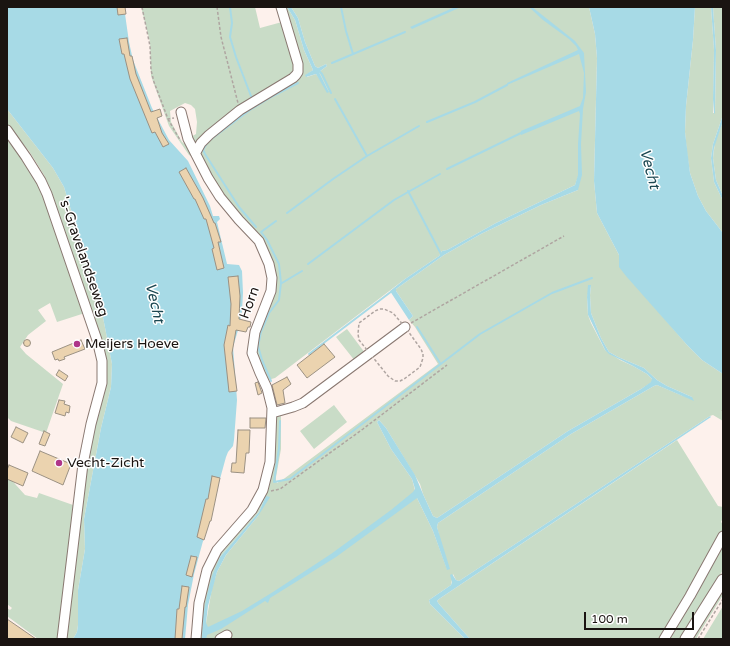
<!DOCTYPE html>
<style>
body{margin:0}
#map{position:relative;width:730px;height:646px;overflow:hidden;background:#fdf1ec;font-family:"Varela Round",sans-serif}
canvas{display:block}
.frame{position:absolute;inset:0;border:8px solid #1a1411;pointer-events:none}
.scale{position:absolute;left:584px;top:612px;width:110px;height:18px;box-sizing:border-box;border:2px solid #1a1411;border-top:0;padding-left:5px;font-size:12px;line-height:14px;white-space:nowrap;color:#1a1411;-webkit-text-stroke:3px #fff;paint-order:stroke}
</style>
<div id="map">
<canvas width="730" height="646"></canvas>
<div class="frame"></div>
<div class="scale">100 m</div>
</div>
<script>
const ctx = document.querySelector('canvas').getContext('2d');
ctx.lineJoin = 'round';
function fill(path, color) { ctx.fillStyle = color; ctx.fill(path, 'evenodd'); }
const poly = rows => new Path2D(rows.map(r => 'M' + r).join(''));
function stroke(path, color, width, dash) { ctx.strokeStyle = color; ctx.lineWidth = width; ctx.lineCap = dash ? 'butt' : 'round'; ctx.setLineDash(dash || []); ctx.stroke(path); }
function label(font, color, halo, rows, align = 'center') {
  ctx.font = font + ' "Varela Round",sans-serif'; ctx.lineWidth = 3; ctx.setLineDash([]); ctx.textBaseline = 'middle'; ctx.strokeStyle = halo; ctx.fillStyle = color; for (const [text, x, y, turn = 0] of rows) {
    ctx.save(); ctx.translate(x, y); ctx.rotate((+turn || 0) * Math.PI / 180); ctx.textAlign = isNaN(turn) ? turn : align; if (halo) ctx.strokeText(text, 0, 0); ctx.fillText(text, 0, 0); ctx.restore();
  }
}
fill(poly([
 [141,7,255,7,260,28,282,22,294,62,294,73,229,113,194,145,189,138,196,134,197,122,195,109,191,105,185,103,170,111,171,122,182,142,190,148,196,159,189,155,169,126,151,76,150,42],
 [283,7,287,7,295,20,304,50,313,70,306,75,307,77,316,74,329,92,319,72,327,66,326,64,318,68,315,66,305,42,298,18,291,7,589,7,595,34,597,58,594,181,597,213,619,255,619,265,687,345,702,360,723,374,723,421,713,415,710,416,459,581,456,580,453,574,451,585,429,600,430,604,465,639,198,639,205,589,218,553,259,502,276,417,281,416,281,449,276,477,276,481,277,483,285,478,438,364,415,327,409,320,413,316,396,291,396,289,444,255,481,234,541,205,578,190,578,177,575,185,496,223,447,250,442,251,439,256,405,279,275,378,268,380,257,356,255,346,262,321,272,261,268,251,257,234,238,215,213,180,199,150,227,123,302,75],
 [591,285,590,295,591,313,601,338,609,352,618,357,644,368,657,380,667,386,692,397,683,396,657,385,654,386,571,434,438,523,437,527,447,569,433,531,417,498,412,479,391,449,377,422,379,420,386,428,420,484,423,494,433,516,437,518,568,431,641,389,652,382,652,379,647,374,633,366,620,360,605,350,591,323,588,315,587,297],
 [266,496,258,516,226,555,217,572,212,588,206,623,202,628,203,616,220,557,259,512],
 [695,7,711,7,714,50,713,113,715,113,716,50,713,7,723,7,723,115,713,144,711,158,714,182,723,201,723,233,706,211,698,196,690,173,687,153,685,132,686,106,693,40],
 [7,109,53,168,64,187,102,312,112,364,111,387,101,428,84,519,85,549,78,590,78,625,77,632,73,639,66,639,86,460,102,399,94,319,52,193,44,175,29,151,7,125],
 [723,121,723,196,716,180,713,158,715,142],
 [7,135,42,190,85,313,57,322,50,303,38,310,46,321,28,335,20,347,26,354,63,384,46,433,11,421,7,417],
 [347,329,365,353,355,361,336,337],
 [334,405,347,422,314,449,300,431],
 [677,440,718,506,723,507,723,518,721,522,723,524,723,532,661,639,470,639,439,604,437,601,439,599],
 [7,475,25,495,37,498,39,493,73,505,59,639,47,638,38,639,7,616,7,608,10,610,12,608,7,604],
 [723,542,723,570,680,639,667,639],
 [723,587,723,595,700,632,696,639,691,639],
 [723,606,723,639,703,639]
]), '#c9dcc7');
fill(poly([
 [7,7,124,7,129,42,133,60,152,108,169,140,188,161,210,206,213,216,219,216,220,219,217,222,227,264,239,265,242,271,243,293,242,311,239,327,233,347,237,400,234,440,233,446,228,452,226,457,194,574,188,605,185,639,73,639,77,632,78,625,78,590,85,549,84,519,101,428,111,387,112,364,102,312,64,187,53,168,7,109],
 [287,7,291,7,298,18,305,42,315,66,318,68,326,64,327,66,319,72,329,92,327,93,316,74,306,77,305,75,313,70,304,50,295,20],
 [455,7,461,7,412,29,410,27],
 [529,7,532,7,575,41,584,53,586,92,583,109,581,144,582,175,578,190,541,205,481,234,444,255,396,289,396,291,413,316,409,320,390,291,405,279,439,256,442,251,447,250,496,223,575,185,578,175,578,144,580,114,579,111,521,135,521,131,580,106,583,98,584,73,579,54,507,85,507,83,578,50,576,46,569,39,543,20],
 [589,7,695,7,693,40,686,106,685,132,690,173,698,196,706,211,723,233,723,374,702,360,687,345,626,276,619,267,619,255,597,213,594,181,597,58,595,34],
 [711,7,713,7,716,50,715,113,714,114,713,99,714,50],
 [723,115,723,121,714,148,713,158,716,180,723,196,723,201,714,182,711,158,713,144],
 [588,285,591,285,590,295,591,313,601,338,609,352,618,357,644,368,657,380,667,386,692,397,694,401,657,385,654,386,571,434,438,523,437,527,450,569,447,570,433,531,417,498,336,557,270,598,268,603,265,601,221,629,207,635,206,639,202,639,203,616,207,595,212,576,220,557,259,512,266,496,270,497,258,516,226,555,217,572,208,606,206,623,208,627,242,611,273,592,331,554,391,510,413,492,415,489,412,479,391,449,377,422,379,420,386,428,415,475,423,494,433,516,437,518,568,431,641,389,651,382,652,379,647,374,633,366,609,354,605,350,588,315,587,297],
 [710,416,711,417,439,599,437,601,439,604,470,639,465,639,430,604,429,600,451,585,452,582,450,575,452,574,456,580,459,581]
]), '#a7dae6');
stroke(poly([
 [230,7,232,23,230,37,236,57,251,96,254,98],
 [341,7,346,31,353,54],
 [332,63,405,32],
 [318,70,322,74,331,93],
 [335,99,367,156],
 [427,122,475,102,507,85],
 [210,140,250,110,273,96,298,83],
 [207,143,203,150,205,154,239,207,256,227],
 [447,169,521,133],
 [408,191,441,254],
 [287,213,333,179,367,156,419,126],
 [308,264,394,200,440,174],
 [282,283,302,271],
 [417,327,440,363],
 [309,354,392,291],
 [271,381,262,360,258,346,261,332,269,313,279,300,281,283,279,264,267,240,261,232,276,221],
 [280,421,279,448,274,482,290,479,480,334,552,293,592,278]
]), '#a7dae6', 2);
const building = poly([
 [117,7,125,7,126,14,118,15,117,7],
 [127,38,130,56,132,56,136,74,151,112,160,109,162,116,157,118,162,133,169,144,163,147,155,132,152,133,130,79,124,54,122,54,119,39,127,38],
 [186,168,203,198,214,223,215,223,221,242,218,242,224,268,217,270,212,249,214,248,206,219,204,219,195,199,194,199,179,172,186,168],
 [238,276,240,296,239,319,251,322,250,327,248,327,246,332,236,330,232,353,237,391,229,392,224,345,228,325,230,326,231,304,228,277,238,276],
 '23.5 343a3.5 3.5 0 1 1 7 0a3.5 3.5 0 1 1-7 0Z',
 [81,340,85,349,64,357,65,359,59,361,58,359,55,360,52,352,81,340],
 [324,344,335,357,307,378,297,365,324,344],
 [59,370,68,376,65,381,56,375,59,370],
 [287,377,291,384,283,390,285,403,277,405,272,385,287,377],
 [258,382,262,393,258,395,255,383,258,382],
 [59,400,65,401,64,404,70,406,69,413,66,412,65,416,55,413,59,400],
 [250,418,266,418,265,428,250,428,250,418],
 [16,427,28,433,23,443,11,437,16,427],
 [238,430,250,430,249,453,246,453,244,473,231,472,232,463,236,463,238,430],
 [44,431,50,434,45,446,39,444,44,431],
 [40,451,71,464,63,485,32,471,40,451],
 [9,465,28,473,23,486,7,479,7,470,9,465],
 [212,476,220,478,211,521,210,521,204,540,197,537,206,499,208,499,212,476],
 [191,556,197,557,192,577,186,575,191,556],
 [182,586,189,587,186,607,185,607,182,639,175,639,177,609,179,609,182,586],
 [7,619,36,639,7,639,7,619]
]);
fill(building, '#ebd3af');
stroke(building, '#9b9183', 1);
const minor = poly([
 [181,112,188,139,208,178,220,197,239,220,259,241,269,264,272,278,271,291,255,332,252,353,260,373,267,388,272,408,270,462,263,490,252,510,217,550,207,570,199,603,196,639],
 [7,130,26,157,41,181,47,194,97,340,102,361,102,383,91,424,83,464,62,639],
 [196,152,201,143,209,135,240,110,293,78,296,75,298,72,298,64,281,7],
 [272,413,293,407,303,403,405,327],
 [220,639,227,635],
 [664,639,690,596,723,536]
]);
const major = poly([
 [686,639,723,580]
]);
stroke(minor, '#897871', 11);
stroke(major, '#897871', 13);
stroke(poly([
 [142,7,150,46,151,70,154,82,168,119,174,118],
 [217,7,221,37,238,103],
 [168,119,180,140],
 [380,309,384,309,393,313,405,327,421,349,423,354,423,358,420,367,404,379,400,381,395,381,388,376,359,340,358,334,359,323,375,311,380,309],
 [411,323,564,236],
 [722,410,723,411],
 [271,491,280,489,363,429,447,365],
 [698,639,723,599]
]), '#afa5a1', 1.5, [3, 2]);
stroke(minor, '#fff', 9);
stroke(major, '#fff', 11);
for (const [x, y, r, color] of [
 [77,344,4,"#af3589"],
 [59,463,4,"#af3589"]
]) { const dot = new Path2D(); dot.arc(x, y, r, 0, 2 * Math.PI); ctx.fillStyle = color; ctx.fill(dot); stroke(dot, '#fff', 1.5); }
label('14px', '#1a1411', '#fff', [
 ["'s-Gravelandseweg",83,257,71],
 ["Horn",250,303,-70]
]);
label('14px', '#1a1411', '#fff', [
 ["Meijers Hoeve",85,344],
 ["Vecht-Zicht",67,463]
], 'left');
label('italic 15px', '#1b4751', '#fff', [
 ["Vecht",649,169,75],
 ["Vecht",154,303,77]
]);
</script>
